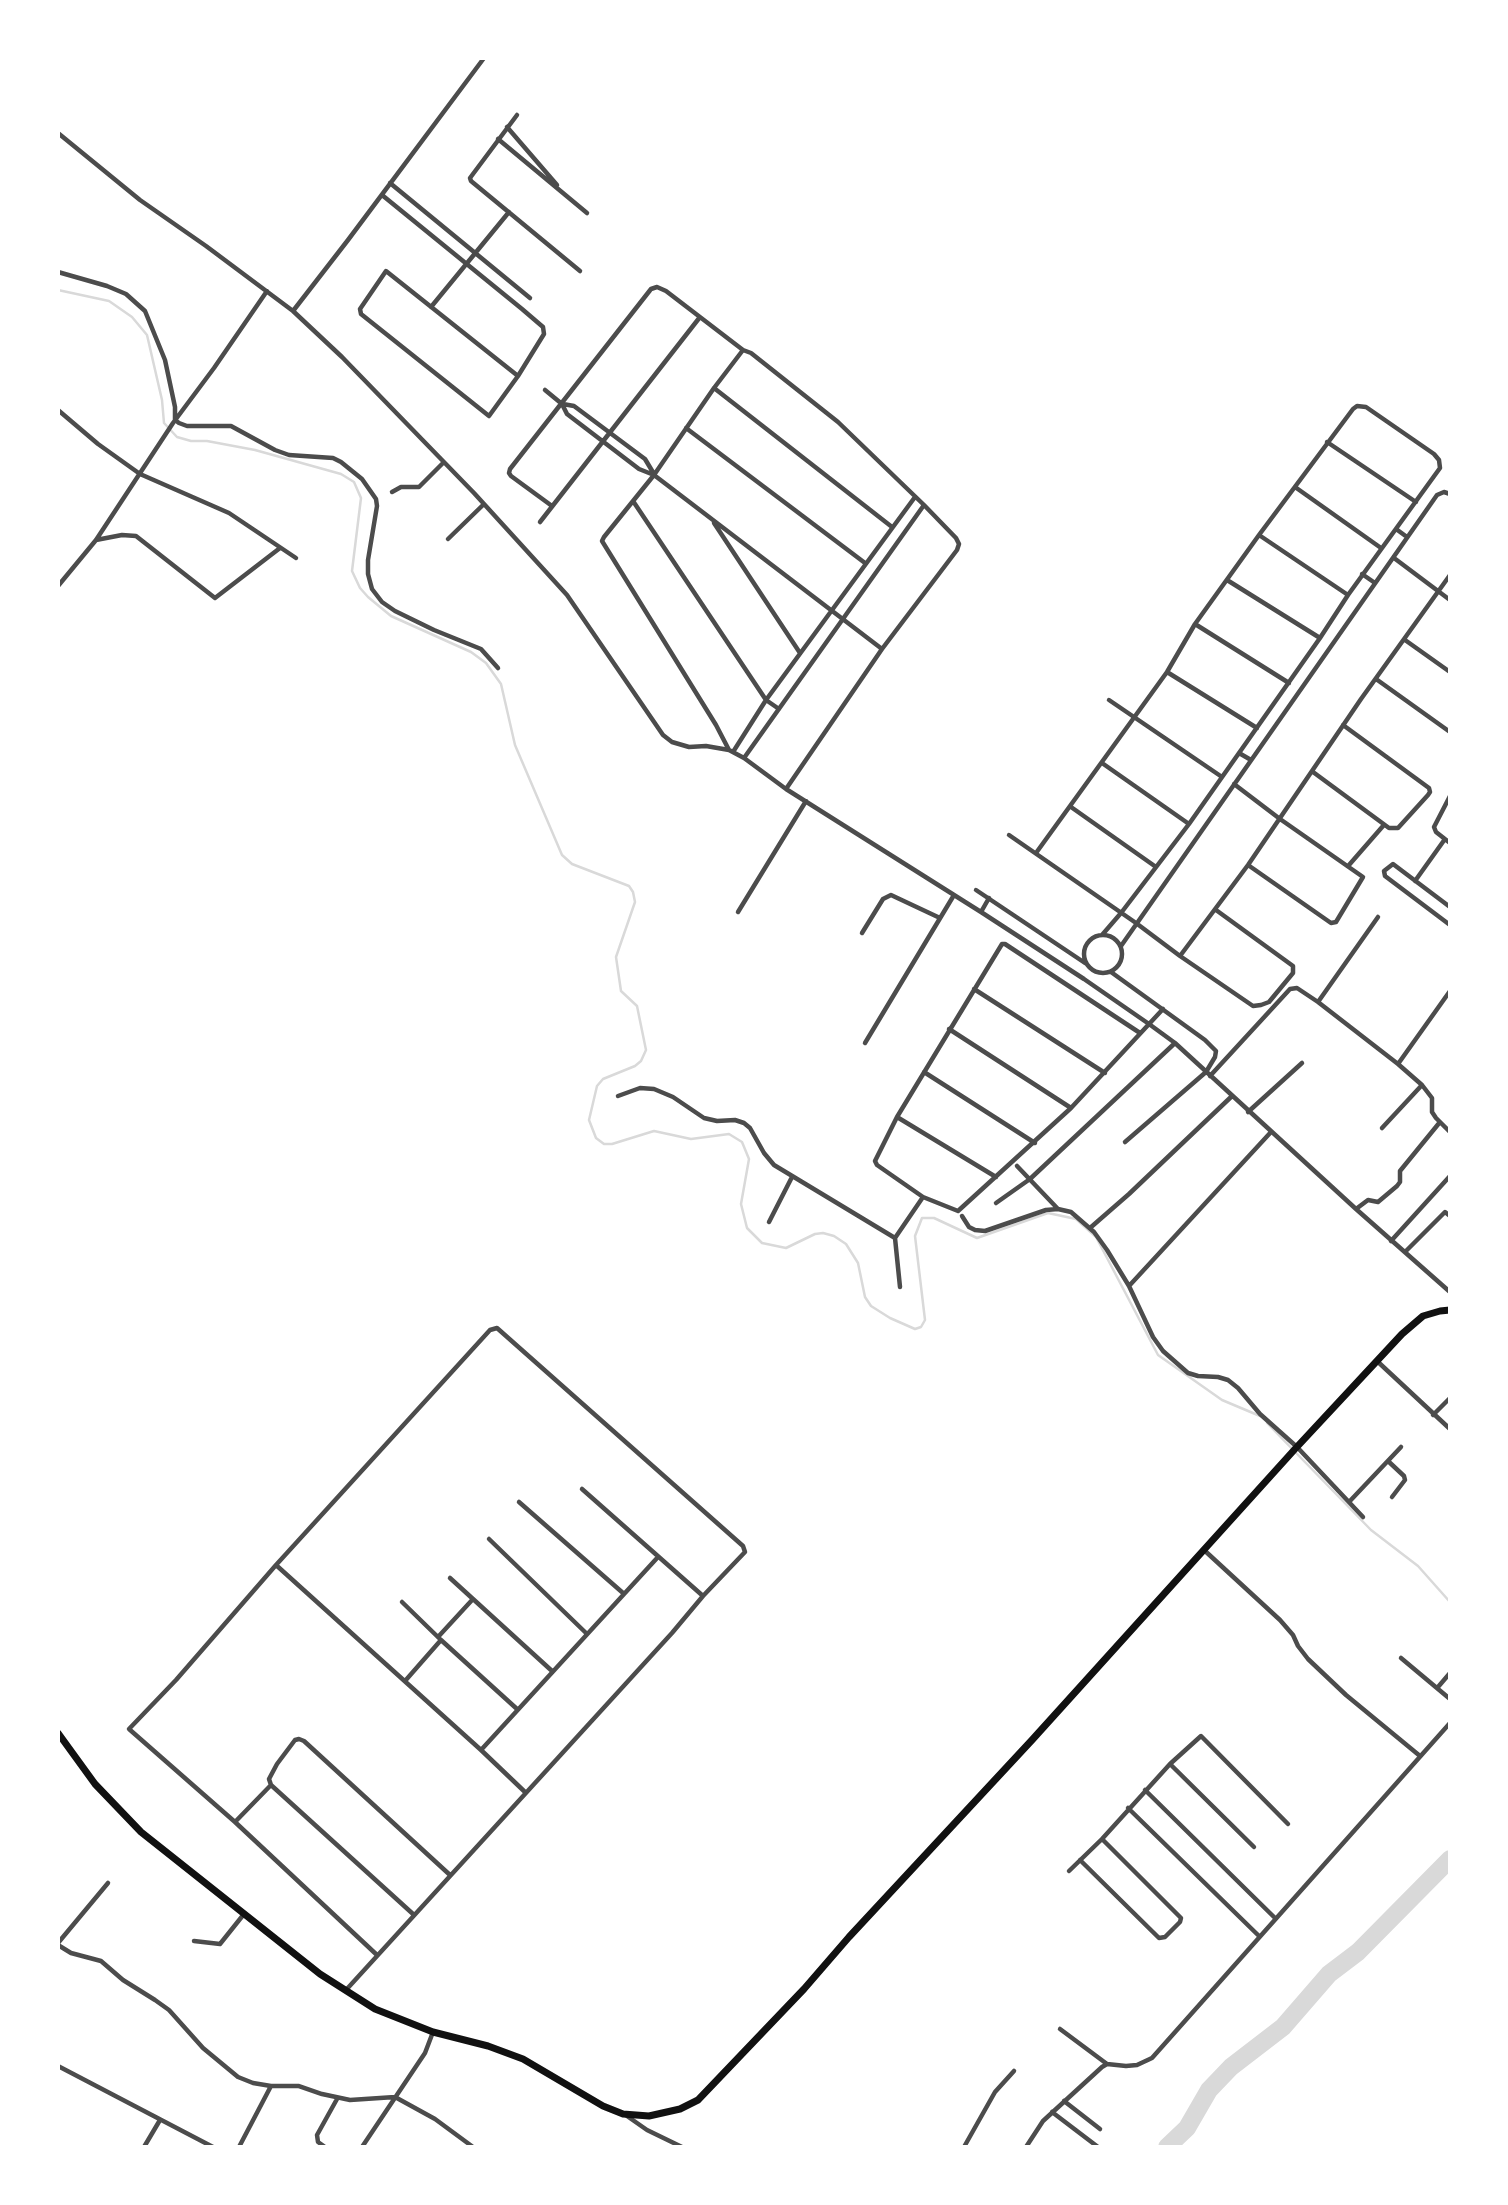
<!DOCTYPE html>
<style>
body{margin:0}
#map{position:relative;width:1508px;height:2205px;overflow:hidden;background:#fff;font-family:"Fira Sans",sans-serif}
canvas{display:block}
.frame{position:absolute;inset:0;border:60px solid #fff;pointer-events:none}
</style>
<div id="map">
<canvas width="1508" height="2205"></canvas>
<div class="frame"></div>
</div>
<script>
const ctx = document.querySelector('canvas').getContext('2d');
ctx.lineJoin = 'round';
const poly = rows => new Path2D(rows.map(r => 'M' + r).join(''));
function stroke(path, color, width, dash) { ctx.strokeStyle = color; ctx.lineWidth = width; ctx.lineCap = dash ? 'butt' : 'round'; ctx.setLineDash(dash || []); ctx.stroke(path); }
stroke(poly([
 [58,290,109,301,132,317,147,335,162,400,164,423,177,437,191,441,207,441,255,450,341,474,354,482,361,498,352,571,360,588,368,597,391,616,471,652,486,663,501,684,515,745,562,855,572,864,629,886,633,892,635,902,616,957,621,991,637,1006,646,1050,641,1061,635,1066,603,1079,597,1086,589,1120,596,1138,604,1144,612,1144,654,1131,691,1139,729,1134,742,1142,749,1159,741,1204,747,1228,762,1243,786,1248,815,1234,823,1233,834,1236,846,1244,858,1263,865,1297,871,1306,890,1318,915,1329,921,1327,925,1320,915,1236,922,1218,934,1218,977,1238,1048,1213,1076,1219,1096,1237,1158,1355,1222,1400,1260,1416],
 [1267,1423,1371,1530,1418,1566,1450,1602]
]), '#d9d9d9', 2.5);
stroke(poly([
 [1167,2147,1187,2128,1209,2090,1231,2067,1283,2027,1329,1974,1358,1952,1450,1859]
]), '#d9d9d9', 18);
stroke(poly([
 [517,115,470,178,471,181,580,271],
 [507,127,557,185],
 [58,133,140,200,206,246,293,311,342,357,474,493,567,595,663,735,672,742,689,747,706,746,729,750,744,758,786,789,981,912,1084,979,1149,1024,1175,1043,1356,1209,1450,1292],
 [498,139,587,213],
 [390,183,530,298],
 [382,195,522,309,543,327,544,334,518,376,489,416,361,314,360,309,386,271,518,376],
 [58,272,107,286,126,294,145,311,165,360,175,407,175,420,179,423,187,426,231,426,275,450,289,455,333,458,341,462,362,479,376,499,377,506,368,560,368,574,372,589,382,602,395,611,434,630,481,649,498,668],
 [431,307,509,212],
 [293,311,348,240,484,58],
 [714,388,892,527],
 [545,390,562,404,567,414,639,469,654,475,882,649],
 [563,404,574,406,645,459,654,474],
 [58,410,98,444,140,474,229,513,296,558],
 [686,428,865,563],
 [1327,442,1416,502],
 [1295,487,1381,548],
 [392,492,401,487,419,487,443,463],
 [633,501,766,700,779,709],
 [552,506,511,476,509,473,510,469,651,289,657,287,666,291,743,350],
 [540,522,700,317],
 [714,523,800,653],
 [1396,529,1407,537],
 [1259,535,1348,595],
 [448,539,484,504],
 [96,540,122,535,136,536,215,598,280,548],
 [1394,558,1450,600],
 [1362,574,1375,583],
 [1227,580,1320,638],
 [58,586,96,540,173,423,214,368,267,291],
 [1195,624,1289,683],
 [1405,640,1450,672],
 [1167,672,1257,728],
 [1376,679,1450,732],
 [1109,700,1222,777],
 [729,750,716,725,602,541,604,537,654,475,714,388,743,350,751,353,838,422,924,505,956,538,959,544,957,550,882,649,786,789],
 [733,752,766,700,915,497],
 [1239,753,1251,760],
 [744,758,924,505],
 [1102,763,1189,824],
 [1313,772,1389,828,1398,828,1428,795,1430,792,1429,788,1343,725],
 [1234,784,1280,819,1363,877,1336,922,1331,923,1248,865],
 [1450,796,1434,827,1436,832,1450,843],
 [1071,807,1156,867],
 [1009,835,1136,923,1180,956,1253,1006,1261,1005,1269,1002,1293,973,1293,966,1216,910],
 [1036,853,1167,672,1195,624,1259,535,1353,409,1357,406,1366,407,1434,454,1439,460,1440,468,1348,595,1320,638,1189,824,1121,913,1102,935],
 [1349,865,1383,826],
 [1415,881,1445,839],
 [976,890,1085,963],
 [1450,907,1393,864,1384,871,1385,876,1450,925],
 [738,912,806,801],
 [981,912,989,898],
 [862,933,883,899,891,895,940,918],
 '1084 954a19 19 0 1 1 38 0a19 19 0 1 1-38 0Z',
 [1121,946,1437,495,1444,492,1450,494],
 [1180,956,1248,865,1361,699,1450,575],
 [1111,972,1205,1040,1216,1051,1215,1057,1206,1072,1125,1142],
 [974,989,1105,1073],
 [1318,1002,1378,917],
 [949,1029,1071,1108],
 [1140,1033,1005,944,1002,944,897,1117,875,1161,877,1165,923,1197,958,1211,1071,1108,1163,1009],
 [865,1043,954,895],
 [1398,1064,1422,1085,1432,1098,1432,1112,1436,1118,1450,1132],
 [924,1072,1035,1143],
 [1210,1076,1290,989,1297,988,1318,1002,1398,1064,1450,991],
 [618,1096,640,1088,654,1089,673,1097,704,1118,717,1121,735,1120,744,1123,750,1128,764,1153,774,1165,895,1238,923,1197],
 [1248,1112,1302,1063],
 [897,1117,996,1177],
 [1382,1128,1422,1085],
 [1017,1166,1058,1209],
 [996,1203,1030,1179,1175,1043],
 [1356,1209,1368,1200,1378,1202,1397,1186,1400,1182,1400,1171,1440,1122],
 [962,1216,969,1227,975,1230,985,1231,1046,1210,1058,1209,1071,1212,1094,1232,1107,1250,1129,1286,1153,1337,1163,1351,1188,1373,1198,1376,1218,1377,1228,1380,1238,1388,1260,1414,1297,1447,1363,1517],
 [769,1222,792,1177],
 [1090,1228,1129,1194,1231,1097],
 [895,1238,900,1287],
 [1391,1241,1450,1176],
 [1405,1252,1445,1212,1450,1216],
 [1129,1286,1271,1132],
 [1377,1361,1450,1429],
 [1433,1415,1450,1398],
 [1388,1461,1404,1476,1405,1480,1392,1497],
 [582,1489,703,1596],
 [519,1502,623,1593],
 [1349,1502,1401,1447],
 [489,1539,586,1633],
 [1204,1550,1280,1620,1293,1635,1298,1646,1308,1659,1346,1695,1420,1756],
 [276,1565,481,1750,525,1792],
 [450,1578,552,1671],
 [402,1602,441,1640],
 [438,1637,473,1599],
 [1401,1658,1450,1699],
 [405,1681,441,1640,517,1709],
 [1438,1687,1450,1673],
 [481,1750,658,1557],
 [1170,1764,1254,1847],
 [271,1785,269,1779,277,1764,295,1740,299,1739,304,1741,450,1875],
 [271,1785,413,1914],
 [1145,1790,1275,1918],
 [1128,1808,1259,1936],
 [235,1822,271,1785],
 [1080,1860,1159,1938,1165,1937,1180,1922,1181,1918,1102,1839],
 [1069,1871,1102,1839,1170,1764,1201,1736,1288,1824],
 [194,1941,220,1944,244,1914],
 [58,1943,108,1883],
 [58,1945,71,1953,101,1961,123,1980,155,2000,169,2010,203,2048,238,2077,253,2083,271,2086,299,2086,322,2094,350,2100,395,2097,435,2119,473,2147],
 [346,1990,672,1633,703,1596,745,1552,743,1546,497,1328,490,1330,276,1565,176,1680,129,1729,235,1822,377,1955],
 [1060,2029,1107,2064],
 [58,2066,213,2147],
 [1064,2101,1100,2129],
 [1052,2112,1098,2147],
 [627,2116,647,2130,682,2147],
 [144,2147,160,2120],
 [239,2147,271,2086],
 [325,2147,318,2142,317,2135,337,2099],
 [362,2147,425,2053,433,2032],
 [964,2147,995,2092,1014,2071],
 [1026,2147,1043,2121,1102,2067,1107,2064,1126,2066,1137,2065,1152,2058,1450,1723]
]), '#4c4c4c', 4.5);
stroke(poly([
 [58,1733,95,1784,141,1832,320,1974,375,2009,433,2032,488,2046,523,2059,603,2106,623,2114,649,2116,680,2109,698,2100,804,1989,849,1937,1032,1740,1295,1449,1402,1334,1423,1316,1440,1311,1450,1310]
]), '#111', 7);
</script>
